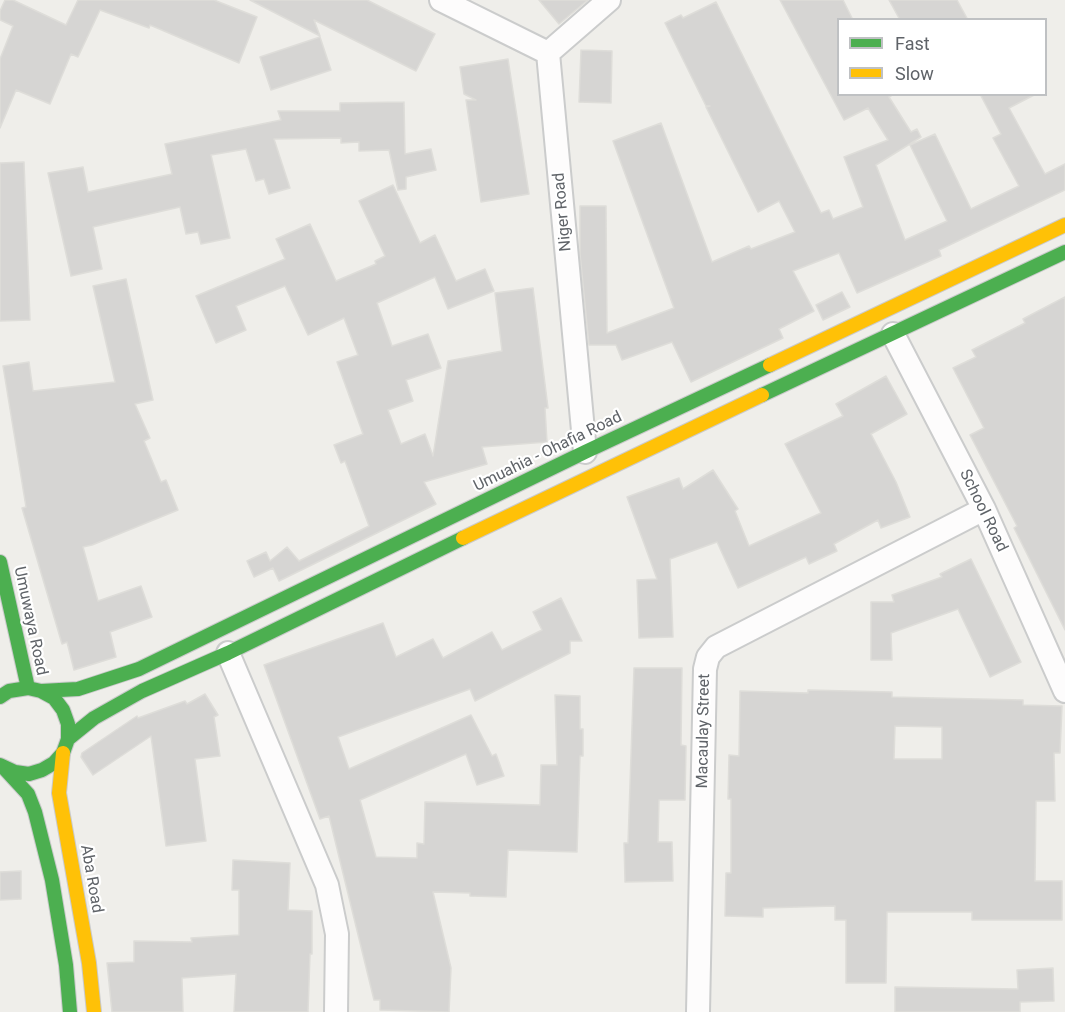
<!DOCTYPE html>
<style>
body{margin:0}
#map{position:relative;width:1065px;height:1012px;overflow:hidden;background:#efeeea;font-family:Roboto,sans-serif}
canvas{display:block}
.legend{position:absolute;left:837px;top:18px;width:210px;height:78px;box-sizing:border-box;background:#fff;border:2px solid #bfc1c3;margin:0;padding:8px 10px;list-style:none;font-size:18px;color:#5f6368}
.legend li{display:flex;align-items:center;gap:12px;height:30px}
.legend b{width:30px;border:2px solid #bfc1c3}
</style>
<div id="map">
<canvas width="1065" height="1012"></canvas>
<ul class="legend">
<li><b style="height:8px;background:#4caf50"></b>Fast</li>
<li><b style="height:8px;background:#ffc107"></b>Slow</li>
</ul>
</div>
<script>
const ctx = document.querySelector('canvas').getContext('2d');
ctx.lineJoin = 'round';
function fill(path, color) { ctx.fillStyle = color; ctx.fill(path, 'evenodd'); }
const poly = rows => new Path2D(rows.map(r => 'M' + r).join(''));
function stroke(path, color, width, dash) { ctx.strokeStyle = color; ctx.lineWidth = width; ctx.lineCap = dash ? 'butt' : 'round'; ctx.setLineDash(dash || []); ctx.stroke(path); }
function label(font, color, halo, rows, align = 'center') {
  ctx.font = font + ' Roboto,sans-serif'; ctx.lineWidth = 4.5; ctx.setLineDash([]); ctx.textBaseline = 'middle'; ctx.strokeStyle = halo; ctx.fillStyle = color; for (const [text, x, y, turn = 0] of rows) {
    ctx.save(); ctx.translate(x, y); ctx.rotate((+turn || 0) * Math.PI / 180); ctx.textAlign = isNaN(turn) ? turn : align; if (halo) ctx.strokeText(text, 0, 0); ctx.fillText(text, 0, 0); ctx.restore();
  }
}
const building = poly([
 [5,0,13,0,66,25,78,0,214,0,257,17,239,63,150,25,149,28,100,10,78,57,71,54,50,104,16,90,0,128,0,59,13,26,0,20,0,11,5,0],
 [250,0,367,0,435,34,416,71,314,20,320,36,250,0],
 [539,0,588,0,559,24,539,0],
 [780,0,843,0,853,20,838,20,838,94,894,94,889,97,911,132,917,129,921,137,876,165,905,240,947,221,910,145,935,134,971,209,1019,186,993,138,1001,134,980,94,1036,94,1009,108,1045,174,1065,164,1065,190,939,250,941,256,857,293,839,253,793,271,814,311,779,329,783,338,691,382,672,342,622,360,616,345,589,345,580,254,580,206,606,206,607,333,674,308,613,141,661,123,712,262,749,246,751,249,795,232,779,201,758,212,706,107,710,106,706,106,665,23,681,15,683,18,716,2,821,213,829,210,833,219,863,207,844,157,888,140,868,108,844,120,780,0],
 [889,0,957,0,968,20,900,20,889,0],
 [320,37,331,70,271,90,260,57,320,37],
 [581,50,612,51,611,103,579,102,581,50],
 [508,59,529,194,481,202,466,100,476,100,464,94,460,67,508,59],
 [404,102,405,154,431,149,436,170,406,177,406,189,398,190,389,150,359,151,359,142,341,143,341,138,274,139,290,188,269,194,264,179,256,181,246,149,211,155,230,238,201,244,198,232,186,234,180,207,93,227,102,269,71,276,48,173,83,167,88,192,172,174,165,144,281,120,278,111,340,111,340,103,404,102],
 [24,162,30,320,0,321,0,163,24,162],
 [393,185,420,243,435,235,456,281,485,269,494,291,448,309,435,277,377,303,392,346,428,334,441,368,406,380,413,401,388,410,401,444,425,434,433,456,448,361,502,351,495,293,533,288,548,408,545,408,547,442,482,447,487,464,424,482,436,504,279,581,273,568,254,577,247,561,266,552,270,561,287,547,299,561,369,526,345,461,341,463,334,445,363,434,337,362,358,355,344,318,308,335,285,286,236,306,246,330,216,343,196,296,285,259,276,239,310,224,336,281,376,264,375,261,385,256,359,201,393,185],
 [126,279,153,400,135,404,150,438,144,441,161,482,166,480,178,510,92,545,83,547,98,601,141,586,152,617,110,632,116,657,74,670,67,642,62,644,22,508,26,507,3,366,29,362,33,391,115,382,93,286,126,279],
 [842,292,850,307,823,320,816,305,842,292],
 [1065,297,1065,630,1014,528,1017,526,970,435,984,428,953,368,976,357,972,350,1025,323,1023,319,1065,297],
 [886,376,907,414,871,434,896,482,910,517,881,528,878,520,834,544,837,551,809,564,806,557,738,588,717,542,670,559,673,637,639,638,637,580,657,579,627,497,679,478,683,489,713,470,738,509,735,511,749,546,821,513,785,444,843,416,836,404,886,376],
 [971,559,1021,662,990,677,958,609,891,633,892,660,871,660,871,602,894,602,892,595,942,577,940,574,971,559],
 [561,598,582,641,570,641,570,653,475,701,470,689,338,737,349,769,471,715,492,756,496,754,504,776,477,785,466,754,360,800,376,857,417,858,417,843,424,844,425,802,540,805,541,765,557,765,555,695,580,696,580,729,583,729,583,756,580,756,577,852,508,850,506,897,470,896,470,893,433,892,451,968,449,1012,380,1010,380,1000,374,1000,329,816,320,819,264,665,383,623,396,657,433,639,443,658,492,632,502,650,542,630,533,612,561,598],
 [634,668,682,668,681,745,686,746,685,800,659,800,658,842,672,842,673,881,625,882,624,843,628,843,634,668],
 [808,690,892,692,892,697,1023,700,1023,705,1062,706,1060,753,1054,753,1055,801,1036,801,1035,881,1062,881,1062,920,972,920,972,912,887,912,886,983,846,983,846,920,835,920,835,906,763,908,763,917,725,916,726,873,731,873,731,799,728,799,729,755,739,756,740,691,808,693,808,690],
 [895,726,942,727,942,759,894,759,895,726],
 [205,694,218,715,214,717,220,756,195,759,206,841,166,846,151,736,93,775,81,757,82,753,137,716,138,718,185,701,187,704,205,694],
 [233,860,290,863,288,910,312,911,312,954,310,954,308,1012,234,1012,236,974,182,978,183,1012,112,1012,107,963,134,962,134,941,192,942,191,938,239,935,239,890,232,890,233,860],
 [21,871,21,899,0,900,0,872,21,871],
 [1053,968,1054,1001,1020,1002,1020,1012,895,1012,895,987,1018,989,1017,970,1053,968]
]);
fill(building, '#d6d5d3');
stroke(building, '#deddd9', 1.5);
const street = poly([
 [441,0,548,53],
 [893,334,984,509,1065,691],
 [585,452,548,53,609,0],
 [228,653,327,885,337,934,336,1012],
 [698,1012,705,669,708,657,716,647,984,509]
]);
const fast = poly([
 [762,395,1065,252],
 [0,562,28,688],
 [41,691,78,689,139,669,585,452,770,365],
 [0,697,9,691,28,688,41,691,54,698,63,710,68,724,68,739,63,753,54,763,42,770,29,774,15,772,0,765],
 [68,739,94,718,142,691,228,653,463,538],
 [3,767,28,794,35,812,52,880,66,965,70,1012]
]);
const slow = poly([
 [770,365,1065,225],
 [463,538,762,395],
 [63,753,59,793,89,963,94,1012]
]);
stroke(street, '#cbcccc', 26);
stroke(fast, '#cacacb', 16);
stroke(slow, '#cacacb', 16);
stroke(street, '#fdfcfc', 22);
stroke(fast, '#4caf50', 14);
stroke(slow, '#ffc107', 14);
label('16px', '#5f6368', '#fff', [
 ["Niger Road",563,212,-95],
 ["Umuahia - Ohafia Road",548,452,-26],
 ["School Road",983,511,64],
 ["Umuwaya Road",30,621,78],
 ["Macaulay Street",704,731,-89],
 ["Aba Road",91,879,80]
]);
</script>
